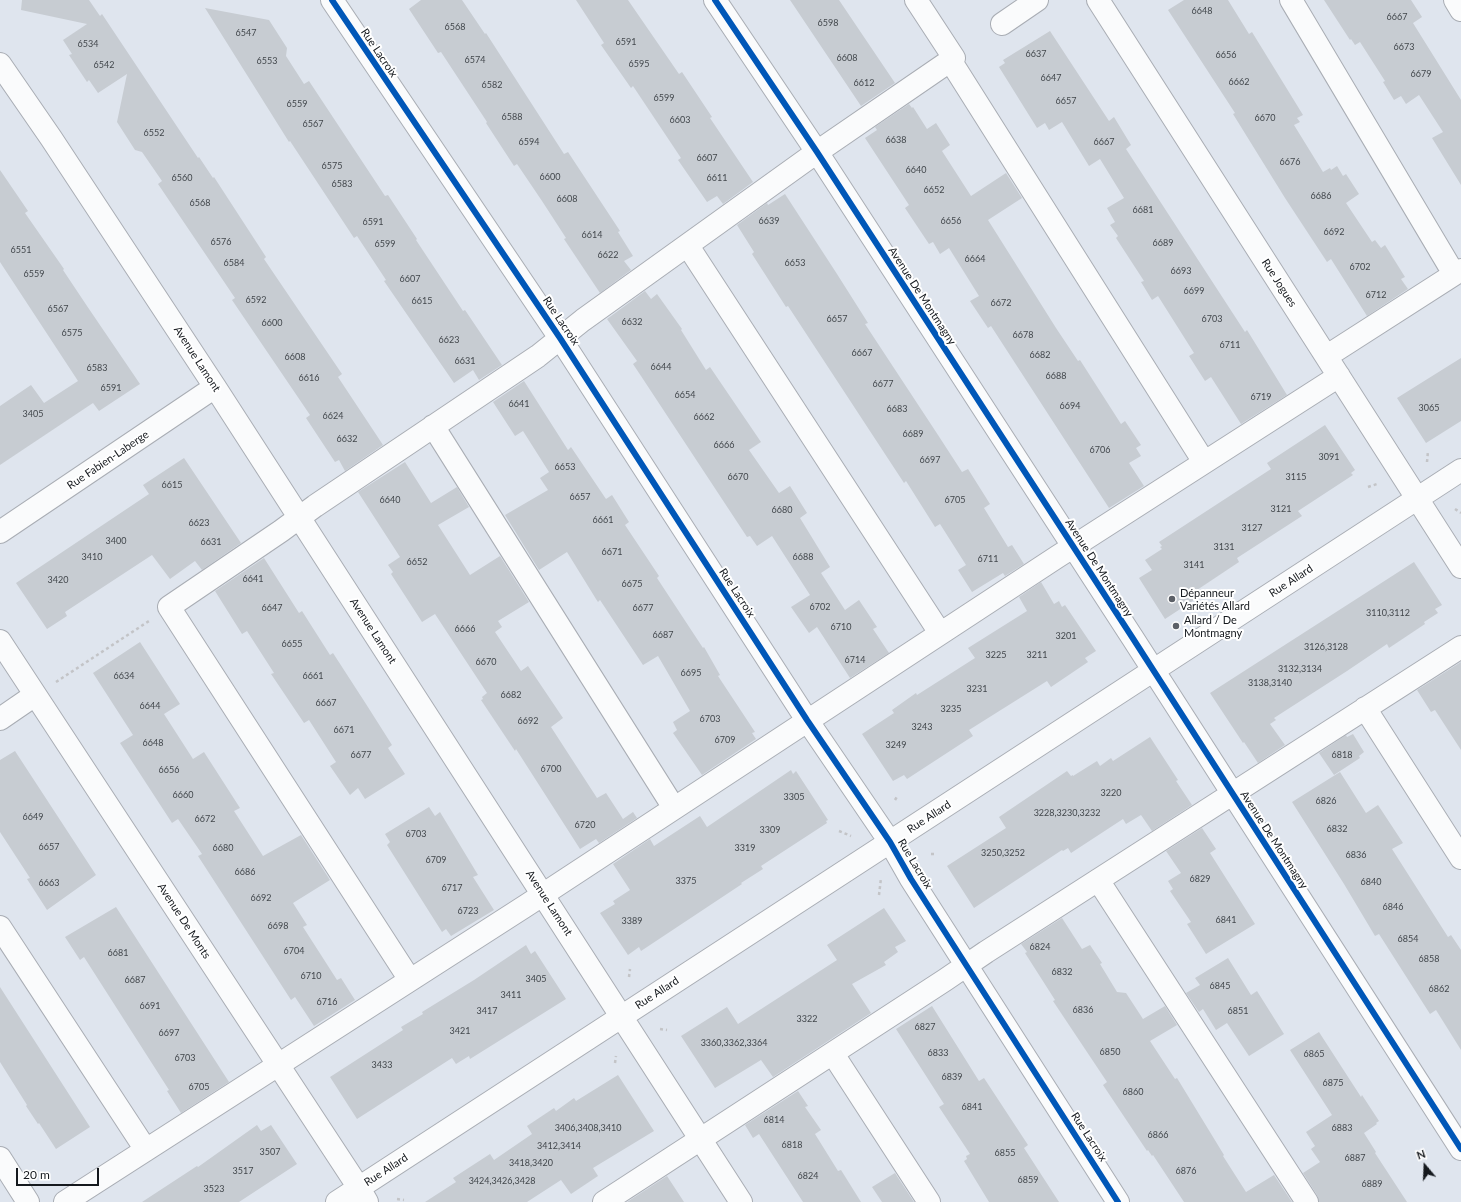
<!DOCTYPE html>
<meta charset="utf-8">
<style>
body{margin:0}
#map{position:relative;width:1461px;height:1202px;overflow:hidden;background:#dfe5ee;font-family:Lato,sans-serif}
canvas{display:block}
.north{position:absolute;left:1405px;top:1146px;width:40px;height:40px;-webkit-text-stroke:3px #fff;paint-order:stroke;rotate:341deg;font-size:11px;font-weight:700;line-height:16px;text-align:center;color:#15191e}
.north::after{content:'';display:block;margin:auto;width:14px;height:18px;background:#15191e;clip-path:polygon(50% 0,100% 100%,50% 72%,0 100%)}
.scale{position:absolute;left:16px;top:1168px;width:83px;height:18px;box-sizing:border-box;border:2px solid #15191e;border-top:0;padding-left:5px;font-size:12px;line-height:14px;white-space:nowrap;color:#15191e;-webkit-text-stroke:3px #fff;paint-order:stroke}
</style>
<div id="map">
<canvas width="1461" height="1202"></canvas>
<div class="north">N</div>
<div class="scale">20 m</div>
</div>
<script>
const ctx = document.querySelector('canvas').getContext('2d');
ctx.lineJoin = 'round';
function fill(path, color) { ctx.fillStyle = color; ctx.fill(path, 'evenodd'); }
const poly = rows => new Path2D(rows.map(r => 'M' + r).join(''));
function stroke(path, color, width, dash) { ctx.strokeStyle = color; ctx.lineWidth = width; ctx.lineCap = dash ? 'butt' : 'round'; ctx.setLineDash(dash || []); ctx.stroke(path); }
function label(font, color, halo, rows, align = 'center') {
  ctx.font = font + ' Lato,sans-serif'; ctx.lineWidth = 4; ctx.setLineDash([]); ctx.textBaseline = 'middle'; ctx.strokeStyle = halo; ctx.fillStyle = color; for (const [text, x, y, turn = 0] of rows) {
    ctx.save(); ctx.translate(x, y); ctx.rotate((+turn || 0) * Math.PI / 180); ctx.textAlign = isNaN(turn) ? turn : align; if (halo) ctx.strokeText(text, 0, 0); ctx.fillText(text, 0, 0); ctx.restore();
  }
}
fill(poly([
 [22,0,89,0,100,16,102,14,198,158,199,157,213,178,214,177,266,257,264,259,342,374,338,377,383,445,345,471,339,460,335,462,306,418,310,415,232,300,235,298,158,184,162,181,142,152,135,150,117,122,127,74,98,93,89,80,87,82,69,55,72,54,63,40,87,24,21,10],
 [421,0,462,0,485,34,486,33,564,154,568,152,620,231,618,232,633,256,624,261,631,270,600,293,564,239,566,238,542,201,517,164,514,166,486,123,487,122,441,52,438,53,409,9],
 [576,0,628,0,679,74,682,72,712,117,710,118,753,182,723,204,717,196,707,202,678,160,681,158,633,86,631,88,601,45,604,43],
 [790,0,839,0,895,83,861,106],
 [1184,0,1228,0,1249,34,1252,32,1303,115,1297,118,1300,122,1294,125,1323,172,1330,168,1331,170,1337,166,1343,176,1346,174,1359,194,1346,203,1372,242,1375,240,1381,248,1385,245,1405,277,1401,279,1408,289,1367,316,1331,259,1327,262,1285,198,1233,114,1235,113,1168,10],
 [1324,0,1411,0,1422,17,1413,23,1461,100,1461,185,1432,138,1443,132,1419,95,1406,104,1401,96,1394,100,1383,82,1385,81,1360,42,1355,45,1351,39,1350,40],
 [205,8,269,20,287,48,286,56,304,84,309,81,385,196,388,195,417,239,416,240,463,311,465,310,502,365,479,380,473,370,454,383,384,281,386,280,357,236,354,238,290,141,289,142],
 [1050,31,1109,121,1114,117,1131,145,1126,149,1245,332,1247,330,1287,395,1241,424,1211,377,1205,381,1189,356,1194,353,1158,296,1152,300,1141,282,1144,281,1116,238,1118,236,1110,225,1115,222,1107,208,1124,198,1100,159,1089,166,1062,122,1049,130,1045,123,1037,128,999,67,1005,63,1003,60],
 [909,104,912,108,913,107,927,129,936,123,950,145,942,151,971,196,1006,173,1022,198,988,220,1056,328,1078,361,1080,360,1121,424,1125,421,1141,445,1136,448,1141,456,1129,463,1144,486,1109,508,991,326,988,328,970,301,979,296,949,248,940,254,933,242,929,244,905,208,909,205,865,138,877,130,875,127],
 [0,170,28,211,25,213,64,269,63,270,87,306,140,384,99,411,93,403,0,465,0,406,31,385,44,403,78,381,0,262],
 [785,194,837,274,868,323,865,324,938,435,962,472,968,469,990,504,984,508,1008,547,1012,545,1024,564,1005,576,1003,573,972,592,958,570,966,565,940,524,935,527,906,481,904,483,788,306,786,307,752,254,754,252,737,225,767,203,768,205],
 [645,291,651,299,657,294,682,329,681,330,706,370,710,367,761,442,749,450,779,493,790,486,807,513,800,518,830,567,821,573,845,610,859,600,877,627,873,629,889,653,850,678,817,627,809,633,791,607,810,595,772,536,757,546,750,536,747,537,641,376,633,364,637,361,607,319],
 [1461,358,1461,421,1426,443,1397,398],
 [524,381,568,450,571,447,606,499,612,495,629,522,625,525,659,576,657,578,703,648,704,647,720,675,718,676,755,732,752,733,756,739,702,775,673,733,677,730,673,722,690,711,658,656,643,665,600,600,598,602,596,599,567,552,539,570,505,515,548,490,540,478,549,472,523,431,515,436,493,402],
 [1325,425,1355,470,1351,473,1353,475,1298,511,1302,516,1237,558,1239,562,1191,594,1194,600,1165,619,1139,578,1152,570,1145,560,1162,549,1160,547,1162,546,1159,542,1271,469,1267,463],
 [184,458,241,543,202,570,195,561,170,579,152,555,65,612,67,616,47,629,16,583,149,494,143,485],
 [405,462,431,503,457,487,469,507,438,525,470,575,500,556,529,602,498,621,502,627,495,632,521,671,528,666,563,718,551,727,597,798,606,793,623,819,633,812,637,818,599,843,596,839,580,849,516,749,515,751,481,700,483,699,482,697,487,693,435,614,422,622,391,574,393,572,388,565,400,557,358,492],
 [264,558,299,613,302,611,330,655,333,653,366,704,392,745,388,748,405,774,365,799,358,788,350,795,330,766,336,762,309,720,304,723,271,674,274,673,247,631,242,634,215,591],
 [1414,562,1442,605,1435,609,1438,613,1424,622,1425,624,1389,648,1387,644,1347,671,1274,718,1276,720,1270,724,1285,745,1258,763,1244,742,1243,743,1210,693],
 [1041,582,1054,604,1059,601,1062,607,1065,605,1096,651,1085,658,1088,662,1051,687,1047,681,969,730,973,736,907,779,904,775,893,781,862,734,894,713,892,710,916,693,917,695,975,658,968,648,1027,611,1019,597],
 [140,642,180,704,164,714,193,759,204,752,240,808,234,811,263,856,301,835,330,880,293,903,307,925,303,927,321,955,337,980,341,978,355,1000,314,1026,295,997,291,1000,273,972,198,856,202,854,178,819,172,823,120,743,133,735,93,673],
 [1461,662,1461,750,1435,710,1431,712,1417,690],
 [1353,734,1364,752,1359,756,1360,758,1334,775,1319,753,1346,735,1347,737],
 [1150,737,1178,780,1176,781,1192,805,1152,831,1141,815,1126,824,1123,819,1071,853,1068,848,1063,851,1062,850,974,908,947,866,1006,828,999,817,1067,771,1071,776,1073,775,1073,776,1097,761,1100,766,1111,758,1113,761],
 [15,751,96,875,47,910,27,879,30,878,0,832,0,760],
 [791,770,793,774,796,771,828,820,826,821,827,823,761,866,763,869,741,883,742,884,641,951,639,947,628,955,600,913,615,904,613,901,630,890,613,864,650,839,654,846,700,816,707,827],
 [1340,772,1366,813,1378,805,1403,843,1392,849,1448,937,1451,935,1461,950,1461,1050,1436,1010,1430,1014,1379,934,1375,936,1344,884,1292,802],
 [429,807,435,816,440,812,478,875,473,877,494,910,451,936,446,929,442,932,387,845,390,842,385,834],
 [1202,828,1216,849,1210,853,1255,924,1206,954,1187,924,1191,922,1170,891,1173,889,1168,881,1181,873,1166,851],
 [116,907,229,1082,181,1113,167,1091,169,1090,84,957,80,960,65,937],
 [884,908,906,941,895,947,898,952,884,962,886,965,852,984,871,1013,773,1077,761,1060,715,1088,681,1036,727,1007,738,1024,837,960,827,945],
 [1062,918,1082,949,1090,945,1102,963,1100,964,1117,992,1126,993,1143,1019,1165,1006,1177,1025,1150,1041,1175,1079,1177,1078,1224,1155,1223,1156,1246,1192,1274,1175,1292,1202,1184,1202,1153,1155,1152,1156,1148,1150,1147,1151,1103,1085,1107,1082,1053,1001,1055,1000,1025,953,1027,952,1021,944],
 [526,945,531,954,535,951,566,999,470,1059,469,1056,456,1064,452,1058,357,1119,330,1077,403,1030,401,1027,423,1014,422,1012,474,980],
 [1228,958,1251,995,1257,991,1284,1034,1249,1056,1227,1023,1216,1030,1203,1009,1199,1012,1186,993,1200,985,1195,978],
 [0,987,90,1127,56,1149,39,1123,38,1124,26,1106,27,1105,0,1062],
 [932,1006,979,1081,984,1078,1028,1145,1024,1148,1059,1202,989,1202,964,1161,967,1159,966,1156,970,1154,939,1107,944,1104,896,1029],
 [1319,1032,1361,1097,1362,1095,1379,1121,1376,1123,1377,1124,1364,1133,1376,1152,1375,1153,1407,1202,1319,1202,1317,1195,1303,1173,1320,1162,1311,1149,1315,1146,1306,1132,1332,1115,1290,1050],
 [618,1075,654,1131,593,1168,598,1176,571,1194,561,1180,527,1202,425,1202,456,1182,453,1178,490,1154,494,1160,532,1134,527,1126,554,1108,556,1111,574,1098,576,1101],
 [798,1091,808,1106,805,1107,821,1130,815,1134,838,1171,841,1170,861,1202,803,1202,759,1134,753,1138,745,1125],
 [257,1125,261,1131,271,1125,297,1164,239,1202,142,1202,197,1166,198,1167],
 [895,1173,914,1202,882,1202,872,1187],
 [667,1176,684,1202,627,1202]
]), '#c7ccd2');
const minor = poly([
 [332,0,560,338,807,720,890,842,911,879,1118,1202],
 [715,0,817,152,1132,637,1461,1149],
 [1098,0,1461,567],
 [1291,0,1454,274],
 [1455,0,1461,10],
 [1002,24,1037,0],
 [950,60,1204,462],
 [0,64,51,138,215,387,741,1202],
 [688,246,940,633],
 [1327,356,1461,270],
 [433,426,674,808],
 [0,532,215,387],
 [0,641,359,1188,367,1202],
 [1365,708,1461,858],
 [0,719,35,695],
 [1098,880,1307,1202],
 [0,927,146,1150],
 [410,980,169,607,281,531,315,506,538,356,583,320,817,152,954,58,916,0],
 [833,1054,929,1202],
 [0,1158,28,1202],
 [65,1202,527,905,1057,557,1339,376],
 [337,1202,1461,470],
 [604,1202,945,980,986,952,1461,647]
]);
stroke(minor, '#a9adb4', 24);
stroke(poly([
 [1427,462,1428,451],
 [1368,487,1377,484],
 [1455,509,1461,513],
 [56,682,149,621],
 [895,800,898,795],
 [839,831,851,836],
 [931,854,935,854],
 [879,895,881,878],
 [629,977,630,969],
 [660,1029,667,1030],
 [615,1063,616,1056],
 [397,1199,404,1200]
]), '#c3c4c7', 2.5, [3, 3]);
stroke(minor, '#fafbfc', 22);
stroke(poly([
 [332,0,560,338,807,720,890,842,911,879,1118,1202],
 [715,0,817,152,1132,637,1461,1149]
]), '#0057b8', 6);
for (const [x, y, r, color] of [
 [1172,599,4,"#5c6067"],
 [1176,626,4,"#5c6067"]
]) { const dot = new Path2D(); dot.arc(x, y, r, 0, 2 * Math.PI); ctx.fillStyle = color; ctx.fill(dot); stroke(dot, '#fff', 1.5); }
label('9px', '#42474c', null, [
 ["6648",1202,11],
 ["6667",1397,17],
 ["6598",828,23],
 ["6568",455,27],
 ["6547",246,33],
 ["6591",626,42],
 ["6534",88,44],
 ["6673",1404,47],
 ["6637",1036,54],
 ["6656",1226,55],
 ["6608",847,58],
 ["6574",475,60],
 ["6553",267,61],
 ["6595",639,64],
 ["6542",104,65],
 ["6679",1421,74],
 ["6647",1051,78],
 ["6662",1239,82],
 ["6612",864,83],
 ["6582",492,85],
 ["6599",664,98],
 ["6657",1066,101],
 ["6559",297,104],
 ["6588",512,117],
 ["6670",1265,118],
 ["6603",680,120],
 ["6567",313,124],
 ["6552",154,133],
 ["6638",896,140],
 ["6594",529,142],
 ["6667",1104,142],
 ["6607",707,158],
 ["6676",1290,162],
 ["6575",332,166],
 ["6640",916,170],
 ["6600",550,177],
 ["6560",182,178],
 ["6611",717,178],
 ["6583",342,184],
 ["6652",934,190],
 ["6686",1321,196],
 ["6608",567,199],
 ["6568",200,203],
 ["6681",1143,210],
 ["6639",769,221],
 ["6656",951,221],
 ["6591",373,222],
 ["6692",1334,232],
 ["6614",592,235],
 ["6576",221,242],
 ["6689",1163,243],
 ["6599",385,244],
 ["6551",21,250],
 ["6622",608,255],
 ["6664",975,259],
 ["6584",234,263],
 ["6653",795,263],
 ["6702",1360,267],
 ["6693",1181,271],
 ["6559",34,274],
 ["6607",410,279],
 ["6699",1194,291],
 ["6712",1376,295],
 ["6592",256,300],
 ["6615",422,301],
 ["6672",1001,303],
 ["6567",58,309],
 ["6657",837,319],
 ["6703",1212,319],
 ["6632",632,322],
 ["6600",272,323],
 ["6575",72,333],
 ["6678",1023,335],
 ["6623",449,340],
 ["6711",1230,345],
 ["6667",862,353],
 ["6682",1040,355],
 ["6608",295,357],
 ["6631",465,361],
 ["6644",661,367],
 ["6583",97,368],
 ["6688",1056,376],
 ["6616",309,378],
 ["6677",883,384],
 ["6591",111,388],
 ["6654",685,395],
 ["6719",1261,397],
 ["6641",519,404],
 ["6694",1070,406],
 ["3065",1429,408],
 ["6683",897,409],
 ["3405",33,414],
 ["6624",333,416],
 ["6662",704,417],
 ["6689",913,434],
 ["6632",347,439],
 ["6666",724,445],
 ["6706",1100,450],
 ["3091",1329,457],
 ["6697",930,460],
 ["6653",565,467],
 ["6670",738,477],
 ["3115",1296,477],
 ["6615",172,485],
 ["6657",580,497],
 ["6640",390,500],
 ["6705",955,500],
 ["3121",1281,509],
 ["6680",782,510],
 ["6661",603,520],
 ["6623",199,523],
 ["3127",1252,528],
 ["3400",116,541],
 ["6631",211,542],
 ["3131",1224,547],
 ["6671",612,552],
 ["3410",92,557],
 ["6688",803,557],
 ["6711",988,559],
 ["6652",417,562],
 ["3141",1194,565],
 ["6641",253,579],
 ["3420",58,580],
 ["6675",632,584],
 ["6702",820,607],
 ["6647",272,608],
 ["6677",643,608],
 ["3110,3112",1388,613],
 ["6710",841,627],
 ["6666",465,629],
 ["6687",663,635],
 ["3201",1066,636],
 ["6655",292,644],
 ["3126,3128",1326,647],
 ["3225",996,655],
 ["3211",1037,655],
 ["6714",855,660],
 ["6670",486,662],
 ["3132,3134",1300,669],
 ["6695",691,673],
 ["6634",124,676],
 ["6661",313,676],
 ["3138,3140",1270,683],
 ["3231",977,689],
 ["6682",511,695],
 ["6667",326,703],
 ["6644",150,706],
 ["3235",951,709],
 ["6703",710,719],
 ["6692",528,721],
 ["3243",922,727],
 ["6671",344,730],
 ["6709",725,740],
 ["6648",153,743],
 ["3249",896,745],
 ["6677",361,755],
 ["6818",1342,755],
 ["6700",551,769],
 ["6656",169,770],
 ["3220",1111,793],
 ["6660",183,795],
 ["3305",794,797],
 ["6826",1326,801],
 ["3228,3230,3232",1067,813],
 ["6649",33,817],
 ["6672",205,819],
 ["6720",585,825],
 ["6832",1337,829],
 ["3309",770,830],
 ["6703",416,834],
 ["6657",49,847],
 ["6680",223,848],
 ["3319",745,848],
 ["3250,3252",1003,853],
 ["6836",1356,855],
 ["6709",436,860],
 ["6686",245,872],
 ["6829",1200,879],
 ["3375",686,881],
 ["6840",1371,882],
 ["6663",49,883],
 ["6717",452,888],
 ["6692",261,898],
 ["6846",1393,907],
 ["6723",468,911],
 ["6841",1226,920],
 ["3389",632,921],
 ["6698",278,926],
 ["6854",1408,939],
 ["6824",1040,947],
 ["6704",294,951],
 ["6681",118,953],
 ["6858",1429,959],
 ["6832",1062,972],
 ["6710",311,976],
 ["3405",536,979],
 ["6687",135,980],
 ["6845",1220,986],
 ["6862",1439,989],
 ["3411",511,995],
 ["6716",327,1002],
 ["6691",150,1006],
 ["6836",1083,1010],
 ["3417",487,1011],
 ["6851",1238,1011],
 ["3322",807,1019],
 ["6827",925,1027],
 ["3421",460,1031],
 ["6697",169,1033],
 ["3360,3362,3364",734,1043],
 ["6850",1110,1052],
 ["6833",938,1053],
 ["6865",1314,1054],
 ["6703",185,1058],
 ["3433",382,1065],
 ["6839",952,1077],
 ["6875",1333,1083],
 ["6705",199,1087],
 ["6860",1133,1092],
 ["6841",972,1107],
 ["6814",774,1120],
 ["3406,3408,3410",588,1128],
 ["6883",1342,1128],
 ["6866",1158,1135],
 ["6818",792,1145],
 ["3412,3414",559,1146],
 ["3507",270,1152],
 ["6855",1005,1153],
 ["6887",1355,1158],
 ["3418,3420",531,1163],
 ["3517",243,1171],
 ["6876",1186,1171],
 ["6824",808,1176],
 ["6859",1028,1180],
 ["3424,3426,3428",502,1181],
 ["6889",1372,1184],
 ["3523",214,1189]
]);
label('11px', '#15191e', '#fff', [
 ["Rue Lacroix",379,53,56],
 ["Rue Jogues",1279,283,57],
 ["Avenue De Montmagny",922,296,57],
 ["Rue Lacroix",561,321,56],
 ["Avenue Lamont",197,359,57],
 ["Rue Fabien-Laberge",108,460,-34],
 ["Avenue De Montmagny",1099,568,57],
 ["Rue Allard",1291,581,-33],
 ["Rue Lacroix",737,593,57],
 ["Avenue Lamont",373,631,57],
 ["Rue Allard",929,817,-33],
 ["Avenue De Montmagny",1274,840,57],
 ["Rue Lacroix",915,864,59],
 ["Avenue Lamont",549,903,57],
 ["Avenue De Monts",184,921,57],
 ["Rue Allard",657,993,-33],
 ["Rue Lacroix",1089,1137,57],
 ["Rue Allard",386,1170,-33]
]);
label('11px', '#15191e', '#fff', [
 ["Dépanneur",1180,593],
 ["Variétés Allard",1180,606],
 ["Allard / De",1184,620],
 ["Montmagny",1184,633]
], 'left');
</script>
